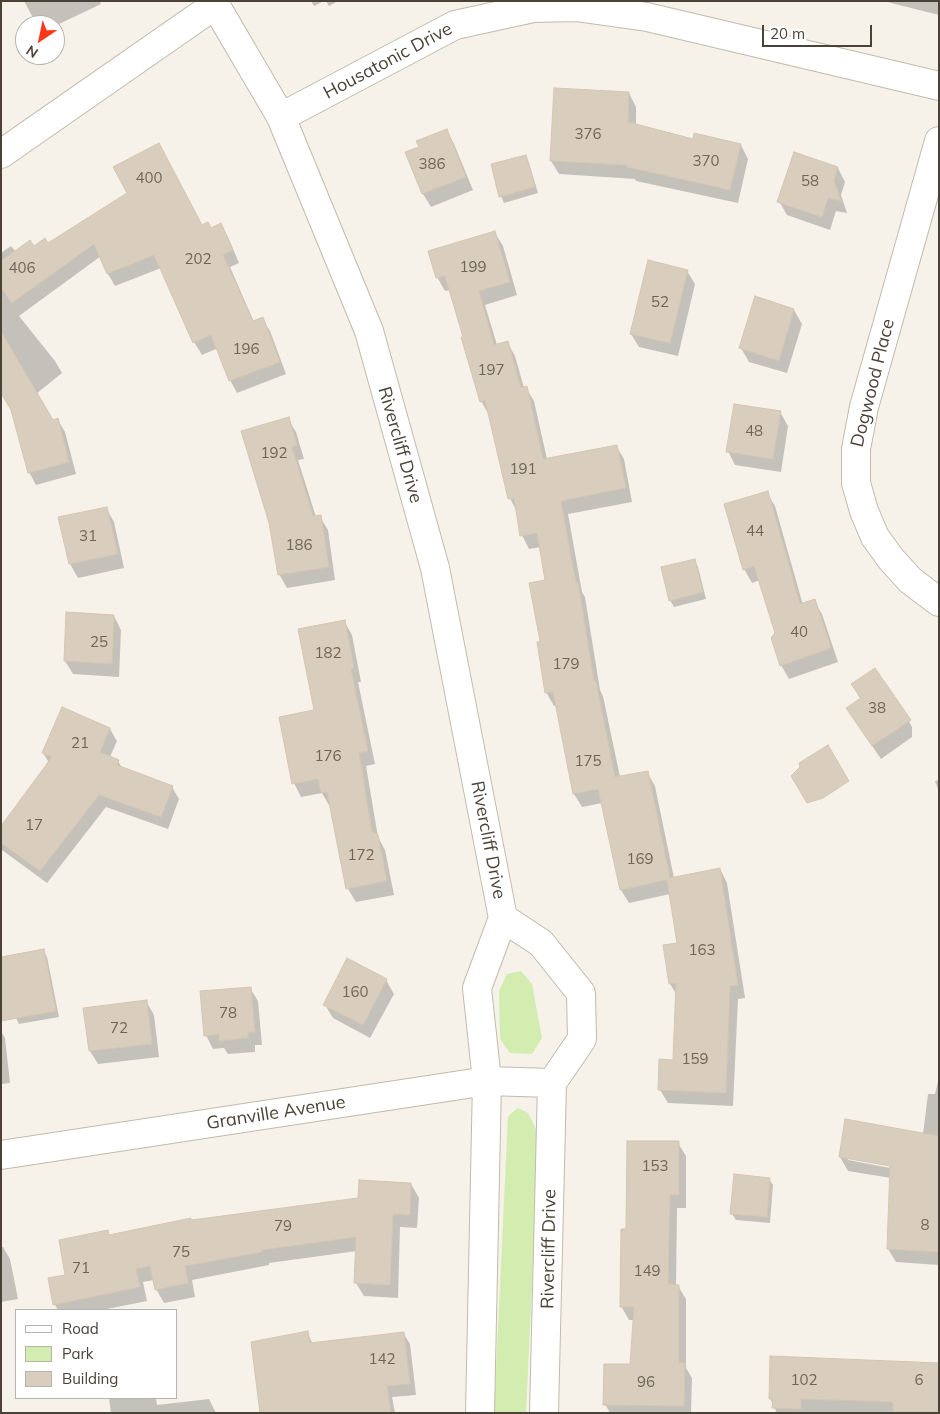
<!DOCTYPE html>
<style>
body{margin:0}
#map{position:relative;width:940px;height:1414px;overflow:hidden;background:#f6f2e9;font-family:Mulish,sans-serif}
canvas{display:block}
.frame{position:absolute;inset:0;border:2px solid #4b4237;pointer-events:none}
.legend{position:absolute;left:15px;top:1309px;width:162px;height:90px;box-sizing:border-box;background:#fff;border:1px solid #b7b3af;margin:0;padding:6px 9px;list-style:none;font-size:15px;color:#4b4237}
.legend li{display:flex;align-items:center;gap:10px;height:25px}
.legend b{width:25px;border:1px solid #b7b3af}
.north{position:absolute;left:15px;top:15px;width:50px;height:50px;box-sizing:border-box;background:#fff;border:1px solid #b7b3af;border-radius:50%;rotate:214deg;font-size:14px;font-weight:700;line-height:20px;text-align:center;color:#4b4237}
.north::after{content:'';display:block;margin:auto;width:18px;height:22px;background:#ff3617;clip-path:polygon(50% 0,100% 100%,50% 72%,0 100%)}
.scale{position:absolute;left:762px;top:25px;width:110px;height:22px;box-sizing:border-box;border:2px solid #4b4237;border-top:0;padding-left:6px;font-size:15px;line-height:18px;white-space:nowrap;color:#4b4237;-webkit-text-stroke:4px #fff;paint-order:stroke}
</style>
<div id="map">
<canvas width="940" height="1414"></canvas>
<div class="frame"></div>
<ul class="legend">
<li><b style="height:6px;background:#fff"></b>Road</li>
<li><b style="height:14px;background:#d2edaf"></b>Park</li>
<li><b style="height:14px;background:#d9cebe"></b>Building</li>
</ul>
<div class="north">N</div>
<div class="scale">20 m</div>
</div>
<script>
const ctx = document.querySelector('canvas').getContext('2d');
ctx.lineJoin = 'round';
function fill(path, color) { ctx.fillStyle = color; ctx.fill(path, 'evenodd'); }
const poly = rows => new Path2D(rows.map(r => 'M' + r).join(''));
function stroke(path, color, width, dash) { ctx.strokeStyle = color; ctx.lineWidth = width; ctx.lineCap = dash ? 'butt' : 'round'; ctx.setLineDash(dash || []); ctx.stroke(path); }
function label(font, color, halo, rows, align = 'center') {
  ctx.font = font + ' Mulish,sans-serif'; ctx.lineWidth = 5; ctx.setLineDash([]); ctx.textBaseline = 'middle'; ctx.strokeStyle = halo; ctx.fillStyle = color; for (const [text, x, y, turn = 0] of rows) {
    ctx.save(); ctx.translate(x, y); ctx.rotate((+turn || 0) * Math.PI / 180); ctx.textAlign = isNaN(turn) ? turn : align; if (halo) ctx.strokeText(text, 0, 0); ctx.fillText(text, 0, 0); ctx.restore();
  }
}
fill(poly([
 [521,971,532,984,542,1038,532,1054,510,1053,500,1039,499,991,507,974],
 [518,1108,528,1113,539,1135,526,1413,494,1413,508,1116]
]), '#d2edaf');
fill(poly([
 [24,1,99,1,101,4,55,26,55,25,37,25],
 [311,1,324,1,314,6],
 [326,1,338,1,329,6],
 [883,1,939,1,939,15],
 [629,93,636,107,636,126,694,141,741,145,748,159,738,203,636,181,635,179,559,174,551,161],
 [446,130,454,144,473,190,431,207,423,194,407,153,420,148],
 [526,156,529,163,538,193,504,203,501,196],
 [838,168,845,182,841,195,847,213,836,211,830,230,787,215,779,201],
 [221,225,228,237,239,263,230,267,254,322,262,319,270,331,286,374,237,393,230,380,218,348,202,355,194,342,161,268,115,286,108,274,101,256,19,316,55,361,62,373,36,394,52,421,58,420,65,432,76,474,36,485,29,472,12,410,1,391,1,253,11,246,16,252,48,245,202,226,211,229],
 [495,233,503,246,517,295,485,305,497,345,507,342,515,356,524,388,526,388,534,401,547,459,616,446,624,459,632,502,568,514,582,592,585,597,600,690,603,696,620,777,647,772,655,786,674,878,720,869,727,883,745,998,738,999,733,1106,668,1103,660,1090,675,1061,677,995,670,984,678,944,670,894,629,903,621,890,602,803,582,807,574,794,557,705,554,706,546,692,541,642,547,581,541,547,529,549,522,535,517,512,510,498,489,415,481,401,465,338,450,290,445,291,437,277],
 [687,271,695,284,678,356,639,347,631,334],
 [794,310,802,324,787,373,749,362,741,348],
 [780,412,788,426,781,472,735,465,728,451],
 [288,419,296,432,304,459,298,460,316,517,320,517,328,530,335,580,287,588,279,574],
 [767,493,775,506,803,605,814,601,822,614,838,662,789,679,781,665,776,633,760,580,752,583,744,569],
 [106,508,114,522,124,568,78,578,70,564,60,518],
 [694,560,698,567,706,599,674,607,670,600],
 [114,616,121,630,119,677,73,674,65,661],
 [344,621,352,635,361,682,358,682,375,764,366,766,378,837,385,850,394,895,356,902,348,889,330,807,322,793,301,797,294,783],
 [852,685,904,712,912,727,912,737,881,759,856,722,848,709,861,700],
 [110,729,117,741,110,757,118,761,122,768,172,787,179,799,168,829,106,807,47,883,2,850,1,828,49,763,43,753],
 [939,780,939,792,935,781],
 [43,950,47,957,59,1017,19,1024,16,1018],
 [386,980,394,994,370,1038,333,1018,325,1005],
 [250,988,258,1001,262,1045,255,1045,255,1052,228,1054,224,1048,213,1049,206,1035],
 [146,1001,154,1015,159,1057,98,1064,90,1051],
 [1,1031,5,1038,10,1083,1,1084],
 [939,1077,939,1265,896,1262,888,1249,891,1178,848,1171,840,1157,923,1134,928,1094,935,1094],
 [848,1158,896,1166,896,1169,848,1160],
 [678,1143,686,1156,686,1208,677,1208,676,1286,678,1286,686,1299,686,1368,692,1378,691,1413,610,1413,605,1404,631,1365,634,1320,629,1320,621,1306,627,1230],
 [769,1179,773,1185,770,1223,736,1220,732,1214],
 [411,1184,419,1198,417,1228,400,1227,398,1298,364,1296,356,1283,357,1251,269,1263,269,1265,192,1280,195,1297,164,1303,156,1289,154,1280,143,1282,147,1301,102,1310,58,1310,55,1305,50,1279,67,1276,107,1232,110,1236,191,1221,359,1199],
 [1,1247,3,1247,10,1259,18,1299,1,1302],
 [307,1333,313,1344,403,1333,410,1344,416,1395,392,1397,395,1413,337,1413,252,1343],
 [939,1364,939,1413,777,1413,770,1398],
 [109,1398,156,1398,157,1405,209,1399,216,1413,111,1413]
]), '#0003');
const building = poly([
 [554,88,629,92,628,122,693,139,694,133,741,144,730,190,627,167,627,165,550,161,554,88],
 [447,129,466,177,422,194,405,152,419,147,416,141,447,129],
 [159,143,202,225,208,222,211,228,221,223,233,250,223,255,253,321,263,317,280,362,229,381,211,335,193,343,154,255,107,274,94,244,12,303,1,288,1,261,30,240,34,246,45,238,48,243,127,193,113,167,159,143],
 [794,152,838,167,834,181,841,201,828,198,822,217,777,202,794,152],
 [526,155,535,187,499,197,491,164,526,155],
 [495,231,510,282,479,291,494,345,508,341,521,388,527,386,543,459,617,445,626,488,561,501,576,583,578,582,594,681,596,681,615,777,648,771,670,878,720,868,738,985,730,986,726,1093,658,1090,659,1059,673,1060,676,983,669,984,663,945,677,943,667,880,620,890,598,789,573,794,553,692,545,693,537,642,540,641,529,583,545,580,537,533,520,536,514,498,508,499,485,400,480,402,461,337,463,337,445,276,436,278,428,251,495,231],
 [648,260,688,270,670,343,630,334,648,260],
 [755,296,794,309,779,361,739,348,755,296],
 [1,331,53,420,58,418,69,462,28,473,11,410,1,393,1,331],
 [734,404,781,411,773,459,726,452,734,404],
 [289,417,297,445,292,447,313,516,321,515,329,567,278,575,269,523,241,431,289,417],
 [768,491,800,604,815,599,831,648,780,666,771,638,775,633,754,566,743,570,724,504,768,491],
 [107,507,118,554,69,564,58,517,107,507],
 [695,559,703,592,669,601,661,567,695,559],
 [66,612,114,615,112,664,64,661,66,612],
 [345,620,354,668,351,669,368,751,359,753,365,785,364,785,372,831,378,835,387,881,346,889,327,792,321,793,318,779,292,784,279,717,314,710,298,629,345,620],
 [875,668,911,720,872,746,846,708,861,698,851,684,875,668],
 [62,707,110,728,100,752,119,760,117,765,173,786,161,817,99,795,40,871,1,843,1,826,52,757,42,753,62,707],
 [828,745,849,781,823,798,807,803,791,776,800,767,799,763,828,745],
 [44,949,56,1011,1,1021,1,957,44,949],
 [347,958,387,979,363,1025,323,1005,347,958],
 [251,987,255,1032,248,1032,248,1038,219,1041,219,1034,204,1036,200,991,251,987],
 [147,1000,152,1044,89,1051,83,1008,147,1000],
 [845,1119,939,1136,939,1252,887,1249,890,1166,839,1157,845,1119],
 [627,1141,679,1141,679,1195,670,1195,668,1284,679,1285,679,1363,685,1363,684,1406,603,1405,604,1364,630,1364,634,1307,620,1307,621,1229,626,1229,627,1141],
 [734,1174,770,1178,767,1217,730,1214,734,1174],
 [359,1180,411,1183,410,1215,393,1214,390,1285,354,1283,356,1237,262,1250,262,1252,185,1266,188,1283,155,1290,150,1266,136,1269,140,1287,53,1305,48,1278,65,1275,59,1240,108,1230,109,1235,191,1218,191,1220,207,1218,358,1198,359,1180],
 [308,1331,310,1343,404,1332,410,1384,387,1386,391,1413,260,1413,251,1342,308,1331],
 [770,1356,939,1363,939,1412,893,1412,893,1402,801,1399,801,1409,772,1408,773,1399,769,1399,770,1356]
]);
fill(building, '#d9cebe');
stroke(building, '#d4c5b0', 1);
const street = poly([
 [213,1,281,117,369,331,435,568,503,918,477,988,487,1081,480,1413],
 [281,117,455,25,533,8,576,7,647,17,939,86],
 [939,141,864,407,856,449,856,483,864,511,875,537,891,559,910,580,939,602],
 [1,154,215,5],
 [503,918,541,943,581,993,582,1039,552,1083,544,1413],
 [1,1155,487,1081,552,1083]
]);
stroke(street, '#c2baab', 30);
stroke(street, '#fff', 28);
label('15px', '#6e6559', null, [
 ["376",588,134],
 ["370",706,161],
 ["386",432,164],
 ["400",149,178],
 ["58",810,181],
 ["202",198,259],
 ["199",473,267],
 ["406",22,268],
 ["52",660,302],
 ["196",246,349],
 ["197",491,370],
 ["48",754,431],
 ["192",274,453],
 ["191",523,469],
 ["44",755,531],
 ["31",88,536],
 ["186",299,545],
 ["40",799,632],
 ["25",99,642],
 ["182",328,653],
 ["179",566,664],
 ["38",877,708],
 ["21",80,743],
 ["176",328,756],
 ["175",588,761],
 ["17",34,825],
 ["172",361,855],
 ["169",640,859],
 ["163",702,950],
 ["160",355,992],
 ["78",228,1013],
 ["72",119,1028],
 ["159",695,1059],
 ["153",655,1166],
 ["8",925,1225],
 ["79",283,1226],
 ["75",181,1252],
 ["71",81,1268],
 ["149",647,1271],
 ["142",382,1359],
 ["102",804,1380],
 ["6",919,1380],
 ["96",646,1382]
]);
label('18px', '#4b4237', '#fff', [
 ["Housatonic Drive",388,61,-28],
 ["Dogwood Place",873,383,-76],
 ["Rivercliff Drive",400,445,74],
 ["Rivercliff Drive",488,840,79],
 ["Granville Avenue",276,1113,-9],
 ["Rivercliff Drive",549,1249,-89]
]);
</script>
